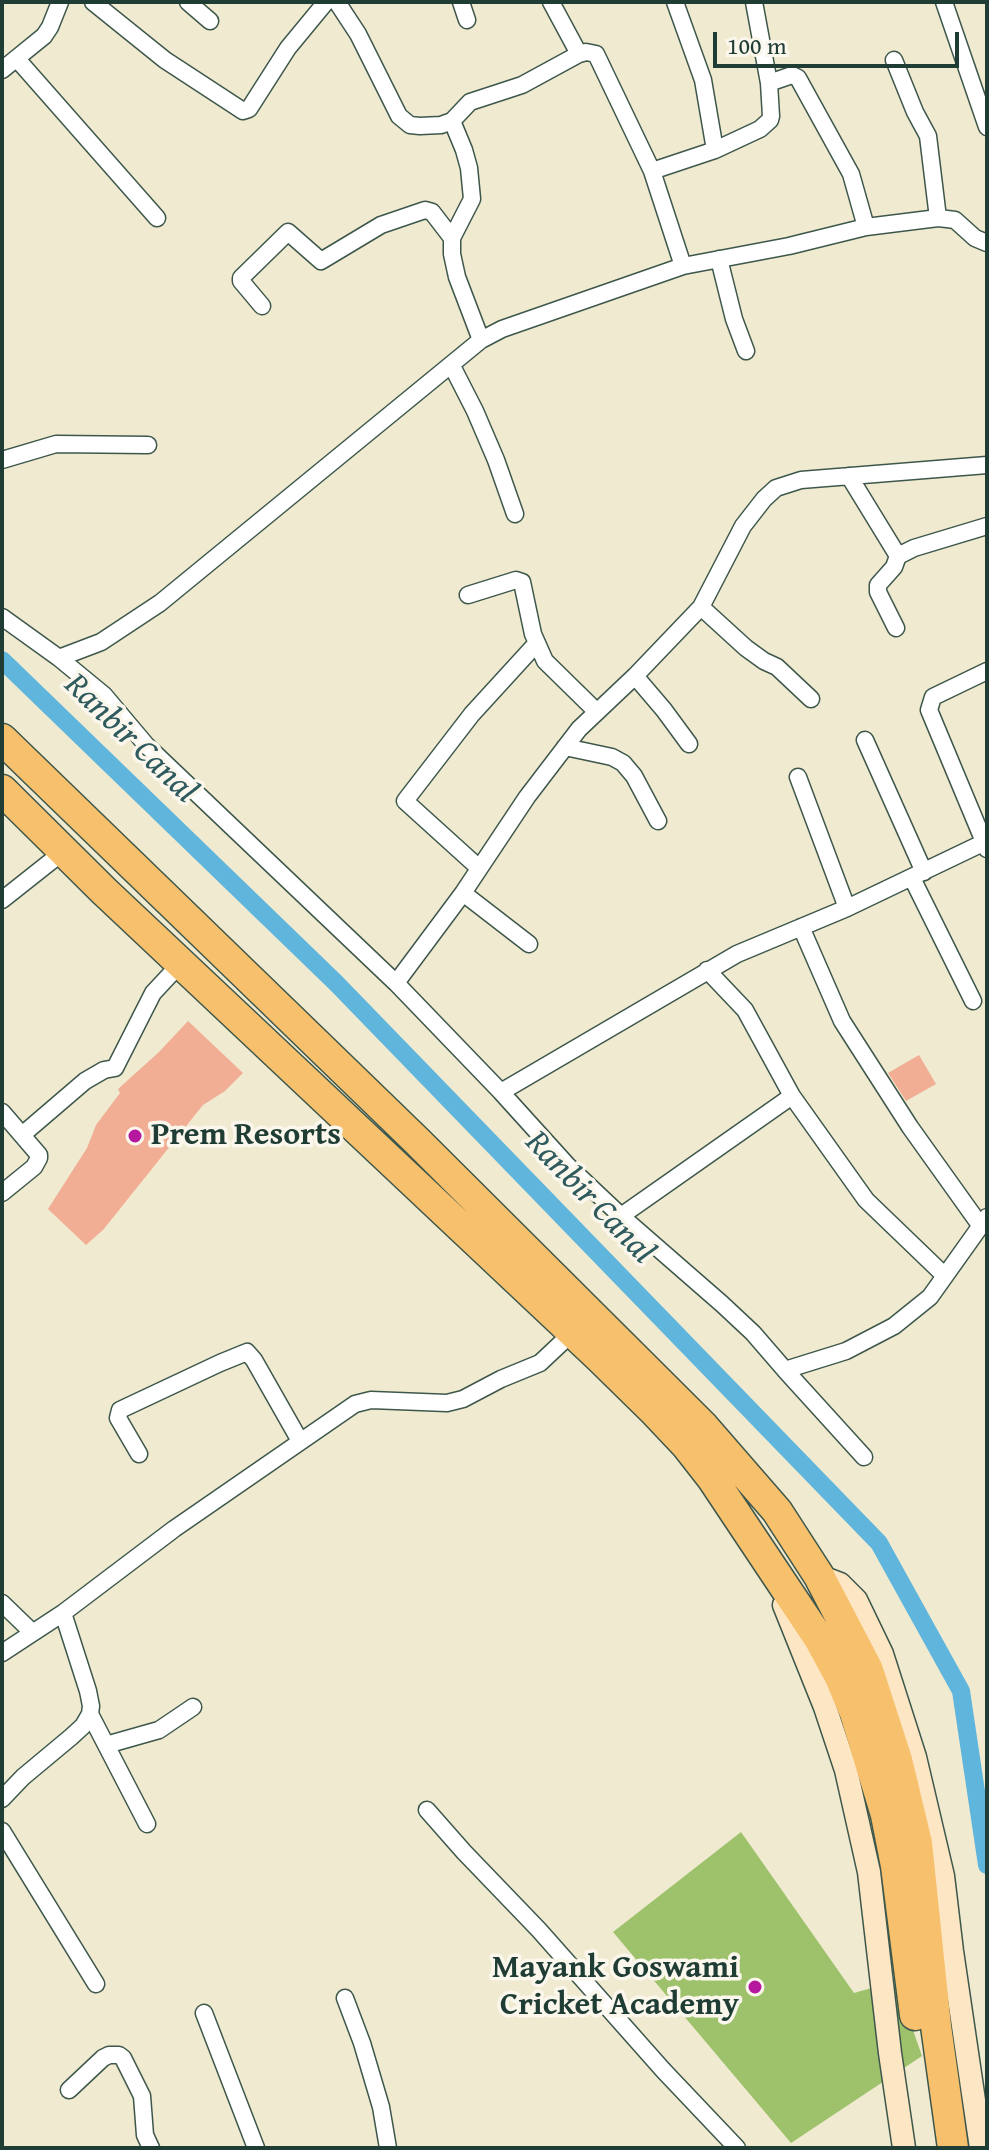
<!DOCTYPE html>
<style>
body{margin:0}
#map{position:relative;width:989px;height:2150px;overflow:hidden;background:#efead0;font-family:"Gentium Book Plus",serif}
canvas{display:block}
.frame{position:absolute;inset:0;border:4px solid #1f3d34;pointer-events:none}
.scale{position:absolute;left:713px;top:32px;width:246px;height:36px;box-sizing:border-box;border:4px solid #1f3d34;border-top:0;padding-left:10px;font-size:24px;line-height:28px;white-space:nowrap;color:#1f3d34;-webkit-text-stroke:6px #fbf7ec;paint-order:stroke}
</style>
<div id="map">
<canvas width="989" height="2150"></canvas>
<div class="frame"></div>
<div class="scale">100 m</div>
</div>
<script>
const ctx = document.querySelector('canvas').getContext('2d');
ctx.lineJoin = 'round';
function fill(path, color) { ctx.fillStyle = color; ctx.fill(path, 'evenodd'); }
const poly = rows => new Path2D(rows.map(r => 'M' + r).join(''));
function stroke(path, color, width, dash) { ctx.strokeStyle = color; ctx.lineWidth = width; ctx.lineCap = dash ? 'butt' : 'round'; ctx.setLineDash(dash || []); ctx.stroke(path); }
function label(font, color, halo, rows, align = 'center') {
  ctx.font = font + ' "Gentium Book Plus",serif'; ctx.lineWidth = 7; ctx.setLineDash([]); ctx.textBaseline = 'middle'; ctx.strokeStyle = halo; ctx.fillStyle = color; for (const [text, x, y, turn = 0] of rows) {
    ctx.save(); ctx.translate(x, y); ctx.rotate((+turn || 0) * Math.PI / 180); ctx.textAlign = isNaN(turn) ? turn : align; if (halo) ctx.strokeText(text, 0, 0); ctx.fillText(text, 0, 0); ctx.restore();
  }
}
fill(poly([
 [741,1832,854,1993,896,1981,922,2056,791,2143,613,1932]
]), '#9ec26c');
stroke(poly([
 [2,660,336,983,879,1543,961,1691,987,1865]
]), '#5fb5dc', 18);
fill(poly([
 [188,1021,243,1073,225,1091,203,1105,103,1230,86,1245,48,1209,87,1148,96,1125,120,1093,118,1089,159,1052],
 [919,1055,936,1084,906,1101,888,1073]
]), '#f1ae95');
const street = poly([
 [93,2,165,60,243,111,249,109,288,48,326,2],
 [188,2,210,21],
 [337,2,358,34,399,116,410,125,420,126,441,125,452,121,470,102,522,85,579,54,586,52,596,54,652,171],
 [461,2,467,20],
 [551,2,579,54],
 [675,2,703,80,715,150],
 [944,2,987,127],
 [17,59,157,218],
 [894,60,915,112,928,136,938,218],
 [2,70,44,36,50,27,60,2],
 [769,83,792,75,798,78,851,174,866,227],
 [452,121,464,150,469,168,472,199,452,238,452,254,457,277,481,340],
 [719,259,734,319,746,351],
 [683,266,652,171,715,150,760,129,770,120,771,116,769,83,754,2],
 [262,306,241,281,241,278,288,232,321,261,381,225,425,210,432,212,452,238],
 [452,366,475,411,496,460,515,514],
 [2,460,56,444,148,445],
 [849,476,898,556],
 [468,595,516,580,522,582,533,634,545,661,596,711],
 [701,607,746,648,764,661,777,667,811,699],
 [2,617,59,658,104,695,147,746,396,983,501,1092,568,1166,621,1216,722,1304,753,1333,785,1370,846,1351,894,1326,930,1297,987,1217],
 [896,628,878,592,878,585,894,567,898,556,914,548,987,526],
 [59,658,101,642,160,603,481,340,502,329,683,266,789,246,866,227,938,218,947,219,955,220,975,238,987,243],
 [987,671,933,697,929,710,987,849],
 [635,676,664,710,689,744],
 [865,740,924,872],
 [565,747,612,757,623,763,634,776,658,821],
 [798,777,847,908],
 [479,868,405,801,472,714,536,644],
 [912,878,973,1001],
 [463,893,529,944],
 [2,900,64,851],
 [801,927,842,1021,910,1127,980,1225],
 [396,983,463,893,527,797,579,729,635,676,701,607,743,526,764,499,776,488,801,480,987,465],
 [501,1092,737,954,847,908,987,841],
 [792,1096,866,1200,945,1276],
 [2,1112,39,1155,39,1158,34,1167,2,1193],
 [22,1135,85,1081,104,1070,115,1068,153,993,181,963],
 [621,1216,792,1096,745,1010,707,970],
 [785,1370,864,1457],
 [139,1454,118,1418,120,1410,220,1363,247,1352,254,1360,300,1441],
 [2,1603,33,1633],
 [2,1653,63,1613,174,1529,355,1404,371,1400,447,1403,463,1399,501,1379,540,1363,573,1332],
 [90,1714,147,1824],
 [106,1745,159,1730,193,1707],
 [2,1799,23,1777,71,1737,83,1726,90,1714,91,1706,88,1691,63,1613],
 [427,1810,464,1852,539,1930,663,2070,737,2148],
 [2,1831,96,1984],
 [345,1998,362,2043,381,2107,388,2148],
 [204,2013,256,2148],
 [69,2090,103,2058,109,2055,119,2055,123,2058,142,2096,145,2135,151,2148]
]);
const secondary = poly([
 [819,1576,840,1584,856,1600,882,1654,915,1757,943,1876,952,1951,981,2148],
 [784,1605,825,1707,846,1770,869,1872,890,2053,904,2148]
]);
const highway = poly([
 [2,739,417,1141,704,1427,777,1511,819,1576,868,1670,897,1760,917,1843,936,2026,953,2148],
 [2,790,104,891,600,1358,653,1410,687,1446,712,1478,820,1640,840,1677,855,1713,886,1815,896,1866,915,2015]
]);
stroke(street, '#3e574b', 19);
stroke(secondary, '#3e574b', 25);
stroke(highway, '#3e574b', 33);
stroke(street, '#fff', 16);
stroke(secondary, '#fce6c4', 22);
stroke(highway, '#f7c06c', 30);
for (const [x, y, r, color] of [
 [135,1136,8,"#b5179e"],
 [755,1987,8,"#b5179e"]
]) { const dot = new Path2D(); dot.arc(x, y, r, 0, 2 * Math.PI); ctx.fillStyle = color; ctx.fill(dot); stroke(dot, '#fbf7ec', 3); }
label('bold 32px', '#1f3d34', '#fbf7ec', [
 ["Prem Resorts",151,1136],
 ["Mayank Goswami",739,1969,"right"],
 ["Cricket Academy",739,2006,"right"]
], 'left');
label('italic 34px', '#2f5b5e', '#fbf7ec', [
 ["Ranbir Canal",130,739,44],
 ["Ranbir Canal",589,1198,46]
]);
</script>
